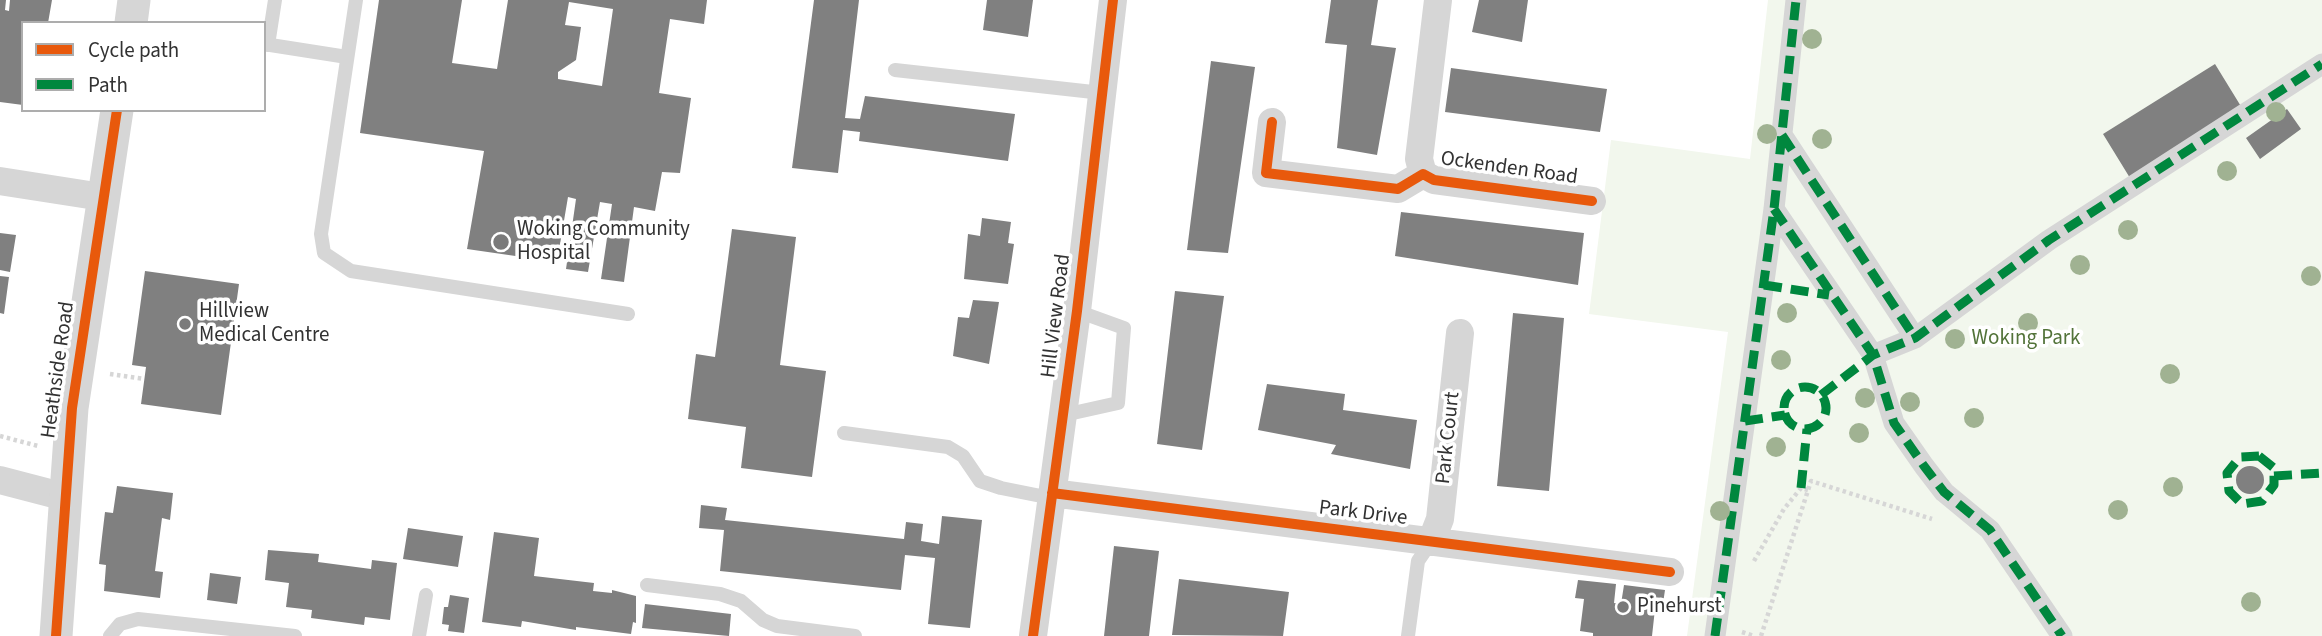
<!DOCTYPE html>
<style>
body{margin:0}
#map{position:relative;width:2322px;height:636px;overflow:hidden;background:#fff;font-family:"Source Sans 3",sans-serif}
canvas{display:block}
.legend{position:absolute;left:21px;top:21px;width:245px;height:91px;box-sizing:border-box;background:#fff;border:2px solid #adadad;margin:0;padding:9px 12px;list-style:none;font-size:21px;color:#323232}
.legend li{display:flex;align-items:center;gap:14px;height:35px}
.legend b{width:35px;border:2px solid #adadad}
</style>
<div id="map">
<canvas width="2322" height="636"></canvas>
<ul class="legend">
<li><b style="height:9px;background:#e8590c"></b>Cycle path</li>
<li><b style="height:9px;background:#00873e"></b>Path</li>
</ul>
</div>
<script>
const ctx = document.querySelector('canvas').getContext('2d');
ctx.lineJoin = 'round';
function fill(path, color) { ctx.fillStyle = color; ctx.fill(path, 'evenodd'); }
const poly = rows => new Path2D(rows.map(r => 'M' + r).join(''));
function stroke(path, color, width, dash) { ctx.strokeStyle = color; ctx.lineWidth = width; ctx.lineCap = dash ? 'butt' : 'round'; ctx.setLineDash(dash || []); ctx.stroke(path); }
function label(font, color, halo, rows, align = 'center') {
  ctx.font = font + ' "Source Sans 3",sans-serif'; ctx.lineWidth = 7; ctx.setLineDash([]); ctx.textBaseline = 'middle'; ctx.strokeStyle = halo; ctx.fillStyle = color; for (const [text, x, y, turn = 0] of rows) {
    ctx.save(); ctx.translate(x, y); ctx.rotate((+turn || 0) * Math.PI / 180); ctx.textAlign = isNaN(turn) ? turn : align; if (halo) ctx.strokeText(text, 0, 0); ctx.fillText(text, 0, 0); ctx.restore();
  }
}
fill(poly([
 [1768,0,2322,0,2322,636,1687,636,1728,332,1589,314,1611,140,1750,159]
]), '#f2f7ed');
fill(poly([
 [0,0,6,0,5,10,9,11,10,0,52,0,48,23,23,23,23,105,0,102],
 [379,0,462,0,452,63,497,69,508,0,707,0,704,24,670,19,659,93,691,98,680,173,662,172,655,211,634,207,624,282,601,279,612,204,600,202,588,272,566,269,576,199,568,197,557,262,467,249,484,151,360,133],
 [569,2,613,9,602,86,558,79,558,72,576,60,581,27,565,25],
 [814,0,859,0,845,118,860,119,865,96,1015,114,1008,161,859,141,860,132,843,130,838,173,792,168],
 [987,0,1033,0,1028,37,983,30],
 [1331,0,1378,0,1371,45,1396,48,1377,155,1337,148,1347,45,1325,43],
 [1479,0,1528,0,1522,42,1472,32],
 [1211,61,1255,67,1228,253,1187,250],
 [2215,64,2242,108,2130,178,2103,134],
 [1451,68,1607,89,1600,132,1445,112],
 [2287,109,2301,129,2260,159,2246,138],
 [1401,212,1584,233,1578,285,1395,256],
 [982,218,1011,222,1008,243,1014,244,1008,284,964,279,968,234,980,236],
 [732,229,796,237,780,365,826,371,812,477,741,468,746,427,688,419,696,354,715,357],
 [0,233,16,235,10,272,0,270],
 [145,271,239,284,221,415,141,404,146,367,132,365],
 [0,276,9,277,4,314,0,313],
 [1175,291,1224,296,1202,450,1157,444],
 [973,300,999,302,989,364,953,356,958,317,969,318],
 [1513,313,1564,318,1549,491,1497,486],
 [1267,384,1345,394,1343,410,1417,420,1410,469,1331,454,1336,445,1258,430],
 '2236 480a14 14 0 1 1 28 0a14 14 0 1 1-28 0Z',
 [117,486,173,493,170,520,162,518,155,571,163,572,160,598,104,591,106,565,99,564,102,537,105,512,113,513],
 [701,505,727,508,725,520,904,539,906,522,923,524,921,541,939,544,942,516,982,520,970,628,928,624,935,558,905,555,901,590,720,571,724,530,699,528],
 [408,528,463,536,458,567,403,559],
 [494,532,539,538,534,576,594,583,593,591,612,593,612,590,636,596,636,623,633,622,631,634,576,627,576,630,522,621,521,627,482,622],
 [1114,546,1159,551,1149,636,1104,636],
 [268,550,319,554,318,562,371,569,372,560,397,563,390,620,365,617,364,625,311,618,312,610,286,607,289,583,265,580],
 [210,573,241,577,237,604,207,600],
 [1179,579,1289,592,1283,636,1172,635],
 [1578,580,1616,584,1614,603,1621,604,1624,585,1665,590,1662,610,1655,609,1652,636,1593,636,1593,633,1580,631,1584,599,1575,598],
 [450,595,469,598,464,633,448,631,449,625,442,624,444,607,448,607],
 [645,604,731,614,729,636,642,628]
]), '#808080');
stroke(poly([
 [110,374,144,379],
 [0,436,38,446],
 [1754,561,1784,509,1801,488,1808,490],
 [1742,632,1754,636],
 [1761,636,1811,481,1932,519]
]), '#d6d6d6', 4.5, [3.5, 3.5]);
stroke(poly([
 [356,0,321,234,324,253,351,271,628,314],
 [264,44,347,57],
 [268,45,275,0],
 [895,70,1102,93],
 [1064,415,1118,403,1124,328,1077,311],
 [844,433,948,447,963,456,980,481,1001,488,1051,498],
 [647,585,720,594,741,601,763,620,777,626,855,636],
 [110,636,120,624,138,619,295,636],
 [419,636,426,595],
 [1408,636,1418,561,1431,542]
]), '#d6d6d6', 14);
stroke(poly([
 [1782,135,1915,338],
 [1774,209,1873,355,1894,423,1924,466,1944,492,1990,530,2062,636],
 [1873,355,1915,338,2049,240,2322,64],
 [1715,636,1774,209,1796,0]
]), '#d6d6d6', 21);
stroke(poly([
 [1272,122,1266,173,1398,189,1423,174,1434,180,1592,201],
 [1423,174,1419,159,1438,0],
 [0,181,102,197],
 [0,480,65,497],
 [1052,493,1670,572],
 [1431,542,1440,519,1460,333],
 [1033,636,1077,311,1113,0]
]), '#d6d6d6', 28);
stroke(poly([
 [131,23,134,0],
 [56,636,72,408,117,110]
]), '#d6d6d6', 33);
stroke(poly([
 [1782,135,1915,338],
 [1774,209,1873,355,1894,423,1924,466,1944,492,1990,530,2062,636],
 [1764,285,1829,295],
 '1784 408a21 21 0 1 1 42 0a21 21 0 1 1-42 0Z',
 [1821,395,1873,355,1915,338,2049,240,2322,64],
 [1745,421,1785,415],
 [2259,456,2274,468,2274,485,2262,501,2242,504,2229,491,2227,473,2240,457,2259,456],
 [2274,476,2322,473],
 [1801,488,1807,429],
 [1715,636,1774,209,1796,0]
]), '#00873e', 9, [18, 9]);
stroke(poly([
 [1272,122,1266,173,1398,189,1423,174,1434,180,1592,201],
 [1052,493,1670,572],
 [56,636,72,408,117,110],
 [1033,636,1077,311,1113,0]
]), '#e8590c', 10);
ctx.fillStyle = '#a0b292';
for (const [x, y] of [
 [1812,39],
 [2276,112],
 [1767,134],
 [1822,139],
 [2227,171],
 [2128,230],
 [2080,265],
 [2311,276],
 [1787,313],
 [2028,323],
 [1955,339],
 [1781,360],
 [2170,374],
 [1865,398],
 [1910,402],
 [1974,418],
 [1859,433],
 [1776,447],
 [2173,487],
 [2118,510],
 [1720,511],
 [2251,602]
]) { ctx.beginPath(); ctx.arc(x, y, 10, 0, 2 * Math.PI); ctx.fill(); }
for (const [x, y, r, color] of [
 [501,242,9,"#7a7a7a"],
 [185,324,7,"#7a7a7a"],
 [1623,607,7,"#7a7a7a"]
]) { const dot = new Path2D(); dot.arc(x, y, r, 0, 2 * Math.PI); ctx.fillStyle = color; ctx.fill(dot); stroke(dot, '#fff', 2.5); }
label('21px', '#323232', '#fff', [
 ["Ockenden Road",1509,169,8],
 ["Hill View Road",1057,316,-83],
 ["Heathside Road",59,370,-82],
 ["Park Court",1449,438,-84],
 ["Park Drive",1363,514,7]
]);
label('21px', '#323232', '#fff', [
 ["Woking Community",517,230],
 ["Hospital",517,254],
 ["Hillview",199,312],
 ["Medical Centre",199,336],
 ["Pinehurst",1637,607]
], 'left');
label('21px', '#527339', '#fff', [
 ["Woking Park",2026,339]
]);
</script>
